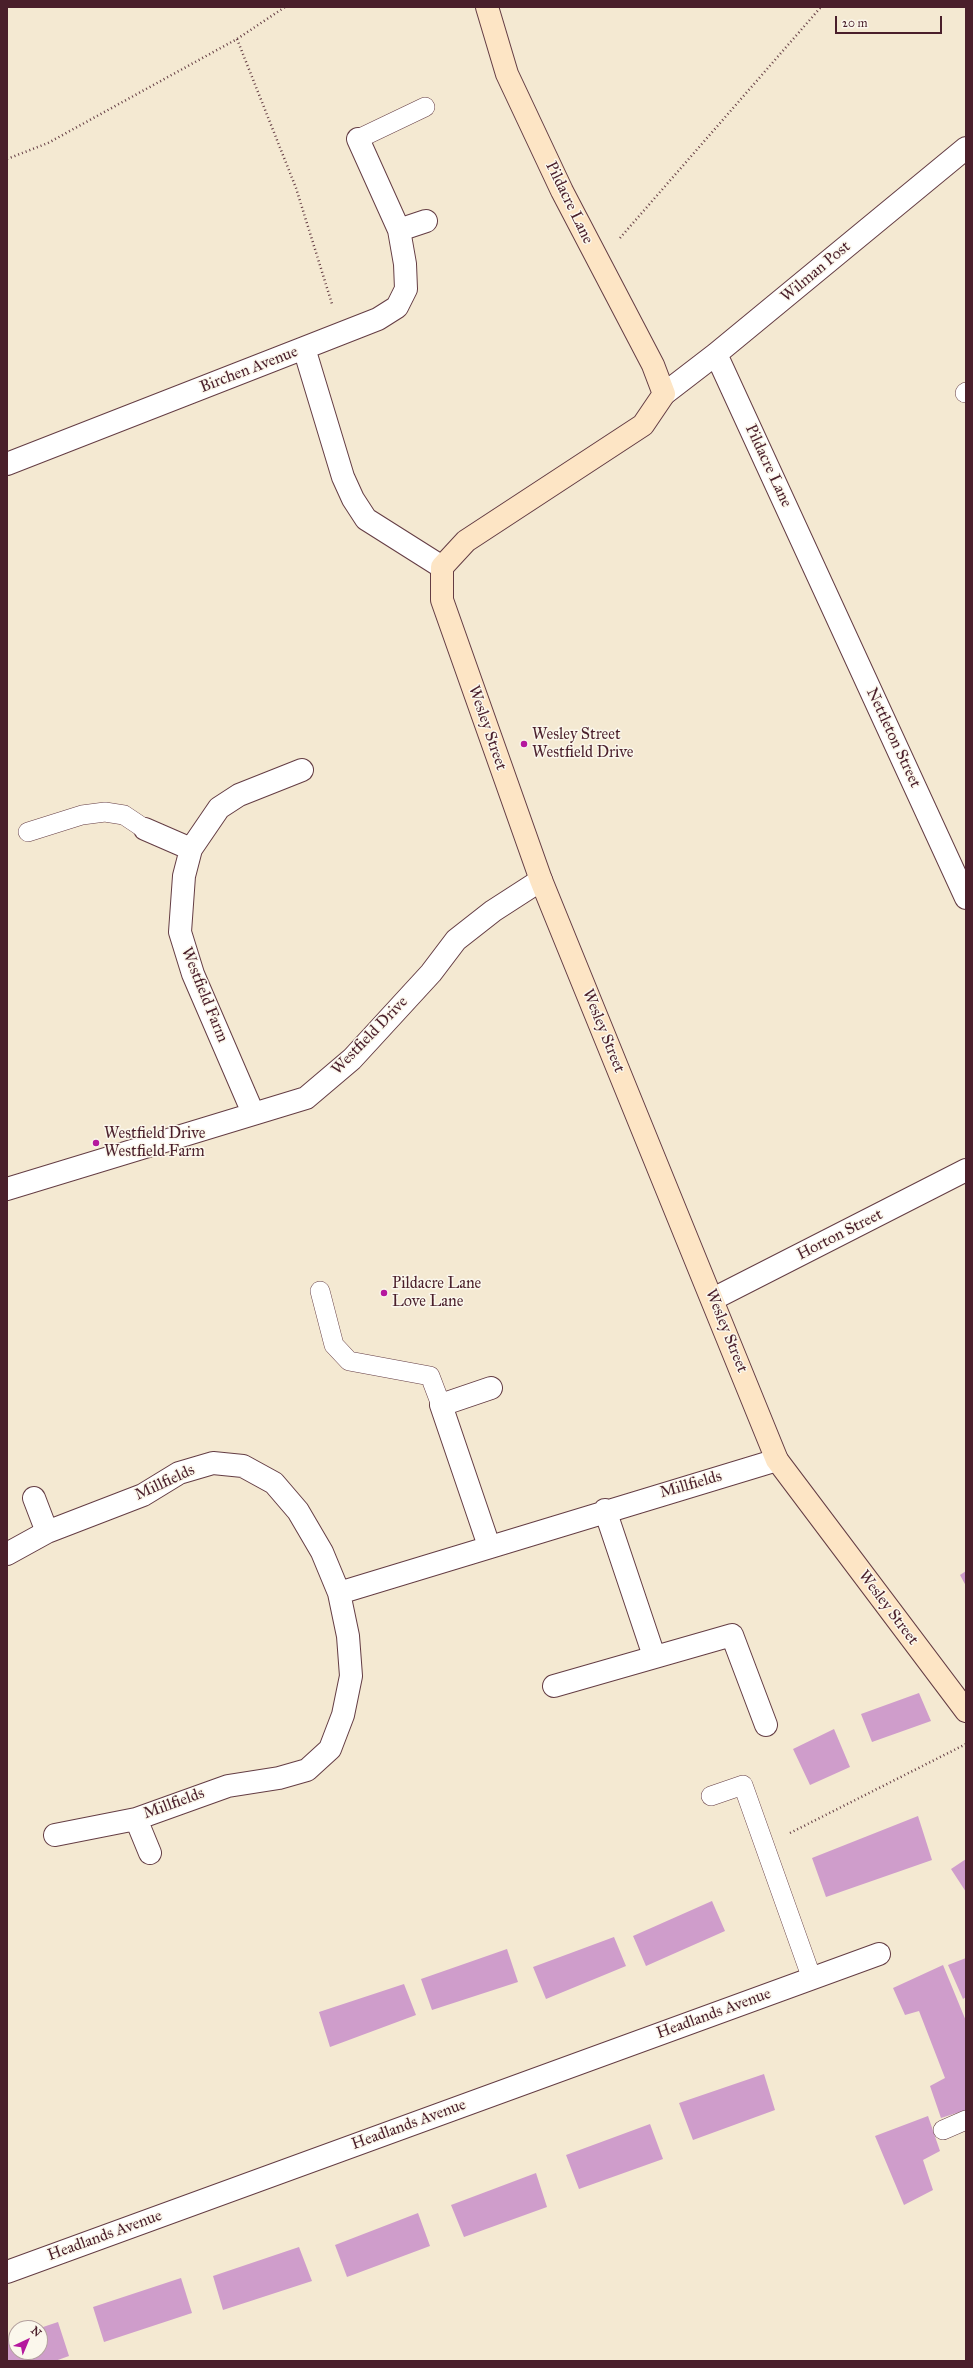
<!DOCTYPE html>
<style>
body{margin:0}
#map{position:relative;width:973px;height:2368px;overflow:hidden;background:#f4e9d2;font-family:"IM FELL Great Primer",serif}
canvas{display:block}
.frame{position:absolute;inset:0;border:8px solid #4a1f2b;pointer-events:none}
.north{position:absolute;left:8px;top:2320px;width:40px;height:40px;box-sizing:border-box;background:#fbf7ec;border:1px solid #b4a19f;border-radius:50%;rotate:44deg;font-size:11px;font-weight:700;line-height:16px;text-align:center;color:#4a1f2b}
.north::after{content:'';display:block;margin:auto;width:14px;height:18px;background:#b5179e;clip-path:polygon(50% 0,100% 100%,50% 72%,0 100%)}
.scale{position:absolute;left:835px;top:16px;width:107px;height:18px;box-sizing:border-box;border:2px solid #4a1f2b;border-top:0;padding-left:5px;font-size:12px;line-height:14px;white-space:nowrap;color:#4a1f2b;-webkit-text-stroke:3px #fbf7ec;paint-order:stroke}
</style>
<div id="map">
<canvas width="973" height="2368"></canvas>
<div class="frame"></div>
<div class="north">N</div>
<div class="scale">20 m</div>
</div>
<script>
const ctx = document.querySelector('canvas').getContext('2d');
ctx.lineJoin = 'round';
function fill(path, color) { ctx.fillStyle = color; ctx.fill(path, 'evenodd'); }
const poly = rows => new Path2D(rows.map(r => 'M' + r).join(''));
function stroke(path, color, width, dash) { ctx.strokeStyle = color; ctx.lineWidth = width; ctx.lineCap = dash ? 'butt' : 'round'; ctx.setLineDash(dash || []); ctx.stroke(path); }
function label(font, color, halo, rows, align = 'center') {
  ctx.font = font + ' "IM FELL Great Primer",serif'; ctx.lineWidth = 3; ctx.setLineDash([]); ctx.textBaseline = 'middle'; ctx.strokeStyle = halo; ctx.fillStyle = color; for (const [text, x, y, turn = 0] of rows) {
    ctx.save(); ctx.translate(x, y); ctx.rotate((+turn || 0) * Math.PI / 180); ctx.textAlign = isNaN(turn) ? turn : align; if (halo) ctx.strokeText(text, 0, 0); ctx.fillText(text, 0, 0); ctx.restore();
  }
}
fill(poly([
 [966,1571,966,1586,960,1575],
 [919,1693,931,1721,872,1742,861,1714],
 [834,1729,850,1767,810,1785,793,1749],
 [918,1816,932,1860,826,1897,812,1858],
 [966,1859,966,1892,951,1869],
 [712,1901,725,1931,646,1966,633,1936],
 [614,1937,626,1966,546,1999,533,1967],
 [507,1949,518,1982,432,2010,421,1979],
 [966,1958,966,1997,963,1999,948,1965],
 [943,1965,966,2021,966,2110,941,2118,930,2086,945,2078,919,2011,905,2015,893,1988],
 [404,1984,416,2015,330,2047,319,2012],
 [764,2074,775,2110,693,2140,679,2103],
 [928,2116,940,2151,923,2160,933,2190,904,2205,875,2136],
 [650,2124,663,2159,579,2189,566,2155],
 [536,2173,547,2207,464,2237,451,2205],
 [418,2213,430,2246,347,2277,335,2245],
 [299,2247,312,2281,223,2310,213,2276],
 [181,2278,192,2313,104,2342,93,2307],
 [58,2322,69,2356,55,2361,7,2361,7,2339,16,2336,16,2352,40,2352,40,2328]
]), '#cf9dcb');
const lane = poly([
 [358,139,425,107],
 [965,393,966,392],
 [28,832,82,815,105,812,124,815,145,829],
 [320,1291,334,1345,349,1361,430,1376,441,1405],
 [711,1796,743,1785,812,1979],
 [943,2130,966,2120]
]);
const street = poly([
 [399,230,426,221],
 [304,348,378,319,397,307,406,289,405,264,399,230,358,139],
 [716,354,966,898],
 [664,394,716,354,966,148],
 [7,464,304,348,343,477,353,499,366,519,442,567],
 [145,829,191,849],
 [253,1113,193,974,180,932,184,876,191,849,219,808,239,795,302,770],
 [7,1189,306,1098,352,1059,431,973,456,940,493,911,541,880],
 [713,1299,966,1170],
 [34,1498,47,1532],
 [605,1510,654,1656],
 [489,1546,441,1405,491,1388],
 [7,1554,47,1532,143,1495,179,1473,213,1463,243,1466,274,1483,298,1511,322,1552,339,1593,348,1636,351,1676,343,1715,330,1749,307,1770,279,1778,228,1786,136,1819,55,1835],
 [339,1593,777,1460],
 [554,1686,732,1635,766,1725],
 [136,1819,150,1853],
 [7,2272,879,1954]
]);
const secondary = poly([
 [487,7,507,74,562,191,653,365,664,394,643,425,466,541,442,567,442,600,541,880,777,1460,966,1711]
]);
stroke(lane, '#643d44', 20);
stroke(street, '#643d44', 24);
stroke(secondary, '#643d44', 24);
stroke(poly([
 [237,39,296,188,332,304],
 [7,159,48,143,237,39,285,7],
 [620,238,821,7],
 [790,1833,966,1744]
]), '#643d44', 2.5, [1, 3]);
stroke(lane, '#fff', 19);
stroke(street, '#fff', 22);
stroke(secondary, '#fde5c5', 22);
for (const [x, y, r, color] of [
 [524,744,4,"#b5179e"],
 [96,1143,4,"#b5179e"],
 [384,1293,4,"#b5179e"]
]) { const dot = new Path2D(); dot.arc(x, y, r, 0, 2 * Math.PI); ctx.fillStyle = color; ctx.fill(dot); stroke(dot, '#fbf7ec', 1.5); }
label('16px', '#4a1f2b', '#fbf7ec', [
 ["Pildacre Lane",569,203,64],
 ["Wilman Post",816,272,-40],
 ["Birchen Avenue",249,370,-21],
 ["Pildacre Lane",768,466,65],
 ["Wesley Street",487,728,71],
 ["Nettleton Street",893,738,65],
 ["Westfield Farm",204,995,68],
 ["Wesley Street",603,1031,68],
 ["Westfield Drive",370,1036,-46],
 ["Horton Street",840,1235,-27],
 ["Wesley Street",726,1331,68],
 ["Millfields",165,1483,-25],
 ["Millfields",691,1485,-16],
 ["Wesley Street",888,1608,53],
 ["Millfields",174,1804,-20],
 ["Headlands Avenue",714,2014,-20],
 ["Headlands Avenue",409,2125,-20],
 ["Headlands Avenue",105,2236,-20]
]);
label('16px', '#4a1f2b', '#fbf7ec', [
 ["Wesley Street",532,735],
 ["Westfield Drive",532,753],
 ["Westfield Drive",104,1134],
 ["Westfield Farm",104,1152],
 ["Pildacre Lane",392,1284],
 ["Love Lane",392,1302]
], 'left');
</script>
